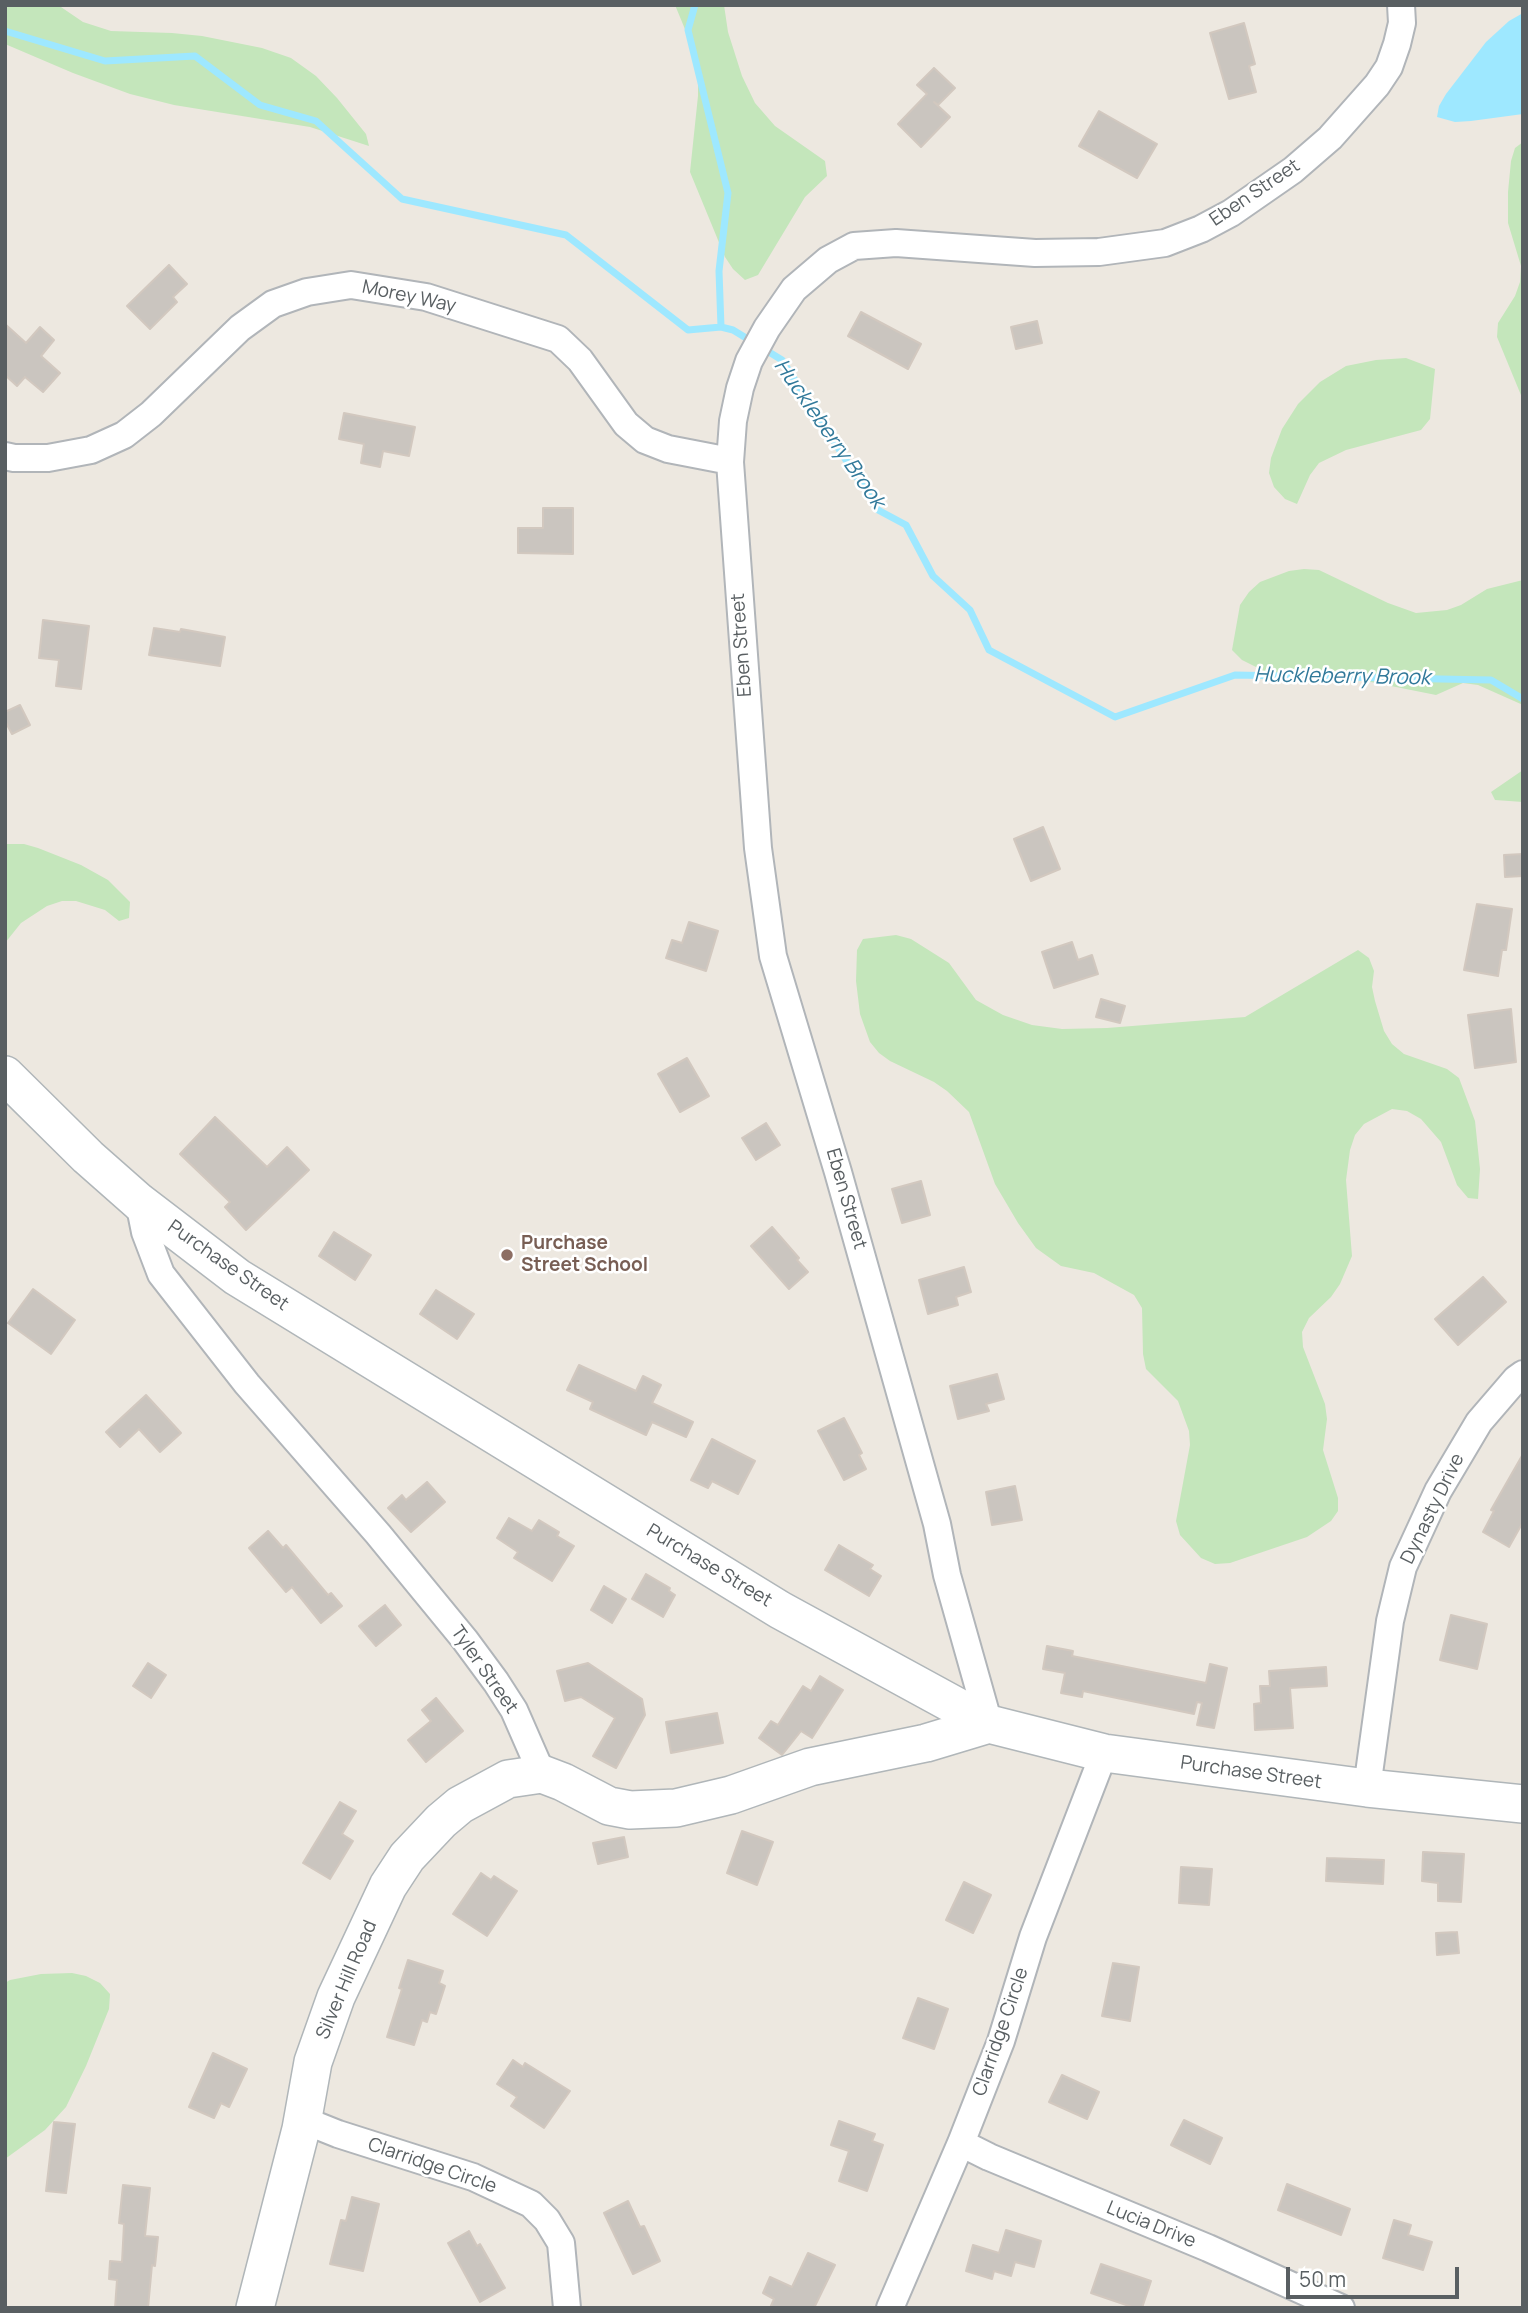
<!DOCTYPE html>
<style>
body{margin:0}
#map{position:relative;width:1528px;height:2313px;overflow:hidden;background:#ede8e0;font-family:Manrope,sans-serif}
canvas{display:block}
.frame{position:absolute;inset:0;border:7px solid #595f62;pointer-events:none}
.scale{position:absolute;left:1286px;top:2267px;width:173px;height:32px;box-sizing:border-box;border:4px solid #595f62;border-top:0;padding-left:9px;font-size:21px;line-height:24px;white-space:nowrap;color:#595f62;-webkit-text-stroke:5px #fff;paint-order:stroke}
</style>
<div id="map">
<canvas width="1528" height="2313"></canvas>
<div class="frame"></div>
<div class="scale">50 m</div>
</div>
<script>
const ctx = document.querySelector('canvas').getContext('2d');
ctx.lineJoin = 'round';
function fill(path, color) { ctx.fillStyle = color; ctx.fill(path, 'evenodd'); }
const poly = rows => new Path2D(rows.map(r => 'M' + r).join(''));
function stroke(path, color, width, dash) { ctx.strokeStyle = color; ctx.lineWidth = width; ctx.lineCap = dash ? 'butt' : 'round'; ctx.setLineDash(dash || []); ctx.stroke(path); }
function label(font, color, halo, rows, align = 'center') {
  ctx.font = font + ' Manrope,sans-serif'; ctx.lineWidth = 5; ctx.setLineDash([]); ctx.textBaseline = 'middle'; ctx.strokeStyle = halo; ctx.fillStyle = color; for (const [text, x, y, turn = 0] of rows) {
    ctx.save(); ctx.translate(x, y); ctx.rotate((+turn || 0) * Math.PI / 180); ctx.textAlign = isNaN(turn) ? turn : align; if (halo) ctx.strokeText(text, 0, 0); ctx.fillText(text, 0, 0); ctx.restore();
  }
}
fill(poly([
 [5,5,58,5,83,22,111,31,172,33,202,36,262,48,291,58,316,76,337,98,366,134,369,146,310,127,174,105,130,94,73,73,5,44],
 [675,5,724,5,728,32,742,76,755,103,775,126,825,161,827,176,805,197,758,275,745,280,733,269,725,257,690,172,698,96,698,66,694,51],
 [1523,142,1523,400,1497,337,1498,323,1515,296,1520,282,1521,266,1508,223,1508,192,1511,161,1515,148],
 [1406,358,1435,369,1430,419,1421,430,1346,450,1319,463,1310,475,1297,504,1285,499,1274,487,1269,473,1271,458,1282,429,1298,404,1320,382,1346,366,1376,360],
 [1304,569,1319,570,1388,603,1416,613,1447,610,1461,605,1487,589,1523,580,1523,705,1478,685,1463,683,1436,695,1361,680,1300,678,1270,674,1242,660,1232,650,1240,605,1249,592,1260,582,1289,571],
 [1523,770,1523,802,1495,800,1491,792],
 [5,844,24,844,38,848,81,865,108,880,130,902,129,918,119,921,105,910,76,901,62,901,47,906,21,923,5,943],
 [896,935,911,939,949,963,976,1000,1003,1015,1032,1025,1062,1029,1107,1028,1245,1017,1358,950,1369,958,1374,971,1372,987,1375,1001,1384,1031,1392,1044,1404,1054,1447,1069,1459,1078,1475,1121,1480,1169,1478,1199,1468,1198,1457,1185,1441,1142,1421,1119,1407,1111,1392,1109,1364,1124,1355,1135,1350,1150,1346,1180,1352,1256,1340,1284,1331,1297,1309,1318,1302,1332,1303,1347,1325,1404,1327,1419,1323,1450,1338,1498,1338,1511,1331,1521,1307,1537,1230,1563,1215,1564,1201,1558,1180,1535,1176,1521,1190,1445,1189,1431,1178,1401,1146,1369,1143,1354,1142,1308,1134,1295,1094,1273,1061,1266,1036,1248,1018,1223,995,1184,969,1112,947,1091,934,1082,890,1061,879,1053,870,1042,860,1014,856,981,857,950,863,939],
 [72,1973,86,1976,100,1983,110,1994,109,2009,86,2066,66,2107,45,2130,5,2159,5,1983,10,1980,41,1974]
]), '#c4e6bb');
fill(poly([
 [1523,13,1523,114,1471,121,1455,122,1437,117,1439,106,1446,94,1486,42,1509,21]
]), '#9ee8ff');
stroke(poly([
 [695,5,688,30,728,193,719,271,721,327],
 [5,31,105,61,195,56,260,105,316,121,402,199,566,235,688,330,721,327,733,330,782,360,878,510,906,525,933,576,970,610,989,650,1115,717,1235,675,1491,680,1523,699]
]), '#9ee8ff', 7);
const building = poly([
 [1244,23,1255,64,1249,66,1256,92,1229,99,1210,33,1244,23],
 [934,68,955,88,938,105,934,102,950,117,921,147,898,124,927,94,917,85,934,68],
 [1099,111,1157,144,1137,178,1079,146,1099,111],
 [169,265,187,284,173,297,177,302,150,329,127,306,169,265],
 [861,312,921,344,908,369,848,336,861,312],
 [1037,321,1042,343,1016,349,1011,327,1037,321],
 [5,324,26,343,40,327,54,340,41,356,60,373,43,392,25,377,17,386,5,375,5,324],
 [344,413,415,427,409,456,383,451,380,467,361,463,364,444,339,439,344,413],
 [543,508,573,508,573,554,518,553,518,528,543,528,543,508],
 [43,620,89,626,81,689,56,686,59,660,39,658,43,620],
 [154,628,180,632,181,629,225,637,220,666,149,655,154,628],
 [20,705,30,725,12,734,5,721,5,712,20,705],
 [1043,827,1060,869,1031,881,1014,839,1043,827],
 [1523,854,1523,876,1505,877,1504,855,1523,854],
 [1477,904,1512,909,1506,950,1502,950,1498,976,1464,970,1477,904],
 [689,922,718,931,706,971,666,958,672,940,682,943,689,922],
 [1072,942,1078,960,1092,955,1098,974,1054,988,1042,952,1072,942],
 [1101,999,1125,1006,1120,1023,1096,1017,1101,999],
 [1511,1009,1516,1062,1475,1068,1468,1015,1511,1009],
 [687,1058,709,1096,680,1112,658,1074,687,1058],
 [215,1117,267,1167,287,1147,309,1170,246,1230,225,1207,230,1202,180,1154,215,1117],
 [766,1123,780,1145,756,1160,742,1138,766,1123],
 [921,1181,930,1215,902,1223,892,1189,921,1181],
 [772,1227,799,1258,797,1260,808,1272,789,1289,751,1246,772,1227],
 [334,1232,371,1255,355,1280,319,1256,334,1232],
 [964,1267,971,1292,956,1297,958,1305,928,1314,919,1280,964,1267],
 [1483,1277,1506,1302,1458,1345,1435,1319,1483,1277],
 [33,1289,75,1320,51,1354,8,1323,33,1289],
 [436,1290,474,1314,457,1339,420,1314,436,1290],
 [579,1365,636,1391,643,1376,661,1385,652,1403,693,1422,686,1437,652,1422,646,1435,590,1409,593,1402,567,1390,579,1365],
 [997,1374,1004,1399,986,1404,989,1411,958,1419,950,1386,997,1374],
 [146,1395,181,1433,160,1452,139,1429,120,1447,106,1432,146,1395],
 [844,1418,862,1453,859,1455,866,1469,844,1480,818,1431,844,1418],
 [712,1439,755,1461,738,1494,712,1481,708,1488,691,1480,712,1439],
 [1523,1454,1523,1522,1509,1547,1483,1532,1494,1511,1491,1510,1523,1454],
 [427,1482,445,1502,411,1532,388,1508,402,1495,406,1500,427,1482],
 [1015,1486,1022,1520,992,1525,986,1492,1015,1486],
 [509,1518,532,1531,539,1520,559,1532,557,1536,574,1546,552,1581,514,1558,518,1552,497,1538,509,1518],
 [268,1531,283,1548,286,1545,328,1595,331,1593,342,1606,321,1623,292,1587,286,1592,249,1548,268,1531],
 [839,1545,873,1565,870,1569,881,1576,869,1596,825,1570,839,1545],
 [646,1574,670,1588,669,1591,675,1595,663,1617,632,1599,646,1574],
 [604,1586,626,1599,612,1623,591,1610,604,1586],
 [385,1605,401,1625,376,1646,359,1626,385,1605],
 [1451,1615,1487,1624,1477,1669,1440,1660,1451,1615],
 [1047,1646,1073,1651,1072,1656,1206,1683,1210,1664,1227,1668,1214,1728,1197,1725,1202,1703,1197,1702,1194,1714,1083,1691,1082,1697,1061,1693,1065,1673,1043,1669,1047,1646],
 [148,1663,166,1675,151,1698,133,1686,148,1663],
 [588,1663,642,1699,645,1715,616,1768,593,1756,615,1718,581,1697,565,1701,557,1671,588,1663],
 [1326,1667,1327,1686,1290,1688,1293,1728,1255,1730,1254,1704,1261,1703,1260,1686,1270,1686,1269,1671,1326,1667],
 [820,1676,843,1690,812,1738,801,1731,782,1755,759,1738,771,1721,778,1725,803,1686,811,1691,820,1676],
 [436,1698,463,1731,426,1762,408,1740,431,1721,422,1710,436,1698],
 [717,1713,723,1743,671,1753,666,1722,717,1713],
 [340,1802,356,1811,342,1834,353,1841,330,1879,303,1863,340,1802],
 [742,1831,773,1842,757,1885,727,1873,742,1831],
 [624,1837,628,1857,598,1864,593,1843,624,1837],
 [1423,1852,1464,1854,1461,1902,1438,1901,1438,1883,1422,1881,1423,1852],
 [1327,1858,1384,1860,1383,1884,1326,1881,1327,1858],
 [1181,1867,1212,1869,1209,1905,1179,1903,1181,1867],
 [481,1873,491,1880,494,1876,517,1891,487,1936,453,1914,481,1873],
 [964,1882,991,1895,973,1933,946,1920,964,1882],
 [1457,1932,1459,1953,1437,1955,1436,1933,1457,1932],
 [408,1960,443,1971,439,1983,445,1986,436,2014,430,2012,427,2022,422,2020,414,2045,387,2037,402,1989,399,1988,408,1960],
 [1113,1963,1139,1967,1130,2021,1102,2016,1113,1963],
 [918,1998,948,2009,934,2049,903,2038,918,1998],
 [213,2053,247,2069,229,2107,221,2103,214,2118,189,2107,213,2053],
 [513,2060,523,2067,525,2063,570,2091,544,2128,511,2106,517,2097,497,2084,513,2060],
 [1062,2075,1099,2092,1087,2119,1049,2102,1062,2075],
 [1184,2120,1222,2138,1210,2164,1171,2145,1184,2120],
 [839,2121,875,2134,872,2141,883,2145,867,2191,839,2181,849,2151,831,2145,839,2121],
 [54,2122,75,2124,66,2193,46,2191,54,2122],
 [1287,2184,1350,2209,1341,2235,1278,2210,1287,2184],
 [123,2185,150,2188,145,2236,158,2237,155,2266,152,2265,148,2308,115,2308,117,2280,109,2279,110,2261,122,2262,124,2224,119,2223,123,2185],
 [352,2197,379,2204,363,2271,330,2264,341,2220,346,2221,352,2197],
 [628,2201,640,2227,644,2226,660,2261,633,2274,604,2213,628,2201],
 [1394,2220,1411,2225,1408,2235,1432,2242,1423,2270,1383,2258,1394,2220],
 [1006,2230,1041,2241,1034,2267,1015,2262,1011,2276,994,2271,992,2279,966,2271,973,2245,999,2253,1006,2230],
 [469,2231,477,2246,480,2244,505,2288,480,2302,448,2243,469,2231],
 [808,2253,835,2265,814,2308,770,2308,774,2299,763,2293,770,2277,792,2287,808,2253],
 [1101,2264,1151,2281,1142,2308,1135,2308,1091,2293,1101,2264]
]);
fill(building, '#cac5bf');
stroke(building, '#d2c8bf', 2);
const street = poly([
 [5,456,14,458,48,458,91,450,124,435,151,414,240,328,273,304,307,292,351,285,426,297,558,339,580,360,626,424,645,440,668,449,730,461],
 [139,1202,145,1232,161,1274,247,1384,378,1534,465,1640,496,1682,514,1710,542,1774],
 [989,1724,947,1575,937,1524,838,1172,773,956,758,848,730,462,733,421,740,388,749,361,767,328,794,289,828,260,854,246,896,243,1035,253,1099,252,1165,243,1201,229,1231,213,1293,170,1330,138,1377,85,1389,67,1397,44,1402,23,1401,5],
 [1367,1788,1390,1621,1403,1567,1438,1491,1479,1422,1516,1379,1523,1374],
 [303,2120,338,2134,473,2177,531,2204,547,2220,561,2243,567,2308],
 [961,2143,989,2157,1208,2248,1341,2308],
 [890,2308,961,2143,1001,2041,1033,1937,1104,1753]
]);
const secondary = poly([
 [5,1075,88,1157,139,1202,237,1277,780,1610,989,1724,1104,1753,1367,1788,1523,1804],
 [255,2308,301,2129,313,2062,336,1997,388,1886,407,1857,441,1821,460,1805,508,1779,542,1774,563,1782,609,1806,630,1810,676,1808,731,1795,810,1767,926,1743,989,1724]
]);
stroke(street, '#b1b5b9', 30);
stroke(secondary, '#b0b6b9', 40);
stroke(street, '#fff', 26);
stroke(secondary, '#fff', 37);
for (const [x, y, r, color] of [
 [507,1255,7,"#8d6e63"]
]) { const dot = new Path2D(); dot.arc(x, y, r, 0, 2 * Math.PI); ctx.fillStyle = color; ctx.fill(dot); stroke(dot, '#fff', 2.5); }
label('19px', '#595f62', '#fff', [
 ["Eben Street",1255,193,-34],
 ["Morey Way",409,297,12],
 ["Eben Street",742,645,-94],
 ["Eben Street",846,1199,74],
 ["Purchase Street",228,1266,35],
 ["Dynasty Drive",1433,1509,-64],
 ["Purchase Street",709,1566,31],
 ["Tyler Street",484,1670,55],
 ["Purchase Street",1251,1773,8],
 ["Silver Hill Road",347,1980,-67],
 ["Clarridge Circle",1001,2032,-71],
 ["Clarridge Circle",432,2166,19],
 ["Lucia Drive",1151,2225,22]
]);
label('bold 19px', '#785e54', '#fff', [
 ["Purchase",521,1244],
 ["Street School",521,1266]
], 'left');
label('italic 21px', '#31799a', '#fff', [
 ["Huckleberry Brook",829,434,55],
 ["Huckleberry Brook",1342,677,1]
]);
</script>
